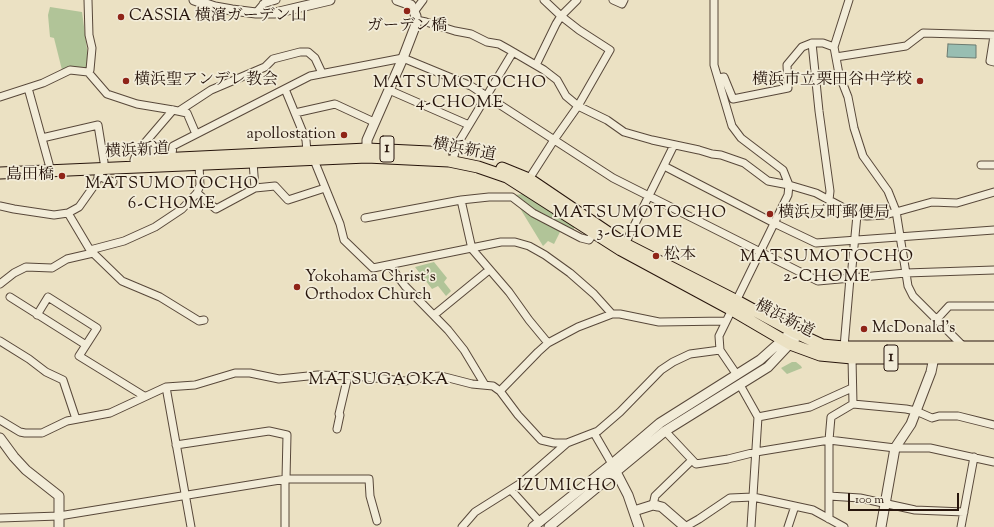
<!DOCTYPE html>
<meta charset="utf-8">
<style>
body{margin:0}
#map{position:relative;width:994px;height:527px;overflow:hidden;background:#ebe1c3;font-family:"Sorts Mill Goudy",serif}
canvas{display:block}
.scale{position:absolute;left:848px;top:493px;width:111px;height:18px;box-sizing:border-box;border:2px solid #27150c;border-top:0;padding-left:5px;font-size:12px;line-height:14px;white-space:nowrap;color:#27150c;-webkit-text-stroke:3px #f2ecd8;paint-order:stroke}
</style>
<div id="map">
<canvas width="994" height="527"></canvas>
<div class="scale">100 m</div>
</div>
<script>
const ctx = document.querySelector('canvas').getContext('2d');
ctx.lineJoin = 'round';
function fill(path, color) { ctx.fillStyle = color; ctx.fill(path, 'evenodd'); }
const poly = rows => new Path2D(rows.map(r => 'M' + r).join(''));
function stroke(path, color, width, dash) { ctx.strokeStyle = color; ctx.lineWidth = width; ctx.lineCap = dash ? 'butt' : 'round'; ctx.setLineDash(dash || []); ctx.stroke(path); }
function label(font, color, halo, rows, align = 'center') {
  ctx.font = font + ' "Sorts Mill Goudy","Noto Serif JP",serif'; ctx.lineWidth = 3.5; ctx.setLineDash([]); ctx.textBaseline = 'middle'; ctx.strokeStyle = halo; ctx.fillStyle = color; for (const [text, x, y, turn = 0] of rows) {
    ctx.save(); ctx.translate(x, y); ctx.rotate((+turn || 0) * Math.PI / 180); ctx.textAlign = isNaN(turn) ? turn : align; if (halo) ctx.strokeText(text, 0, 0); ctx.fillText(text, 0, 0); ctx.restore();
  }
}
fill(poly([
 [50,7,82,12,87,49,87,68,62,70,54,38,50,37,48,15],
 [523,194,531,196,575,225,573,231,563,226,554,244,548,241,543,246,521,210,515,195],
 [434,262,447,278,444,282,451,291,446,296,438,286,432,289,415,267],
 [792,362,796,362,801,366,802,368,787,374,781,368]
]), '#b1c498');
const water = poly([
 [948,44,976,45,976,58,947,57,948,44]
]);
fill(water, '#98beb2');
stroke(water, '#6b7a70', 1);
const minor = poly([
 [613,0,622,4,624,0],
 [714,0,714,65,732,126,741,138,783,170,789,185,788,195,719,336,720,350,737,375],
 [263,4,276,0],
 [414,12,423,0],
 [256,13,267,0],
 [416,20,426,22,455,31,471,34,487,42,499,44,508,49,544,70,557,80,566,96,578,106,607,120,624,132,652,140,699,150,712,154,721,155,744,163,768,181,789,185,816,193,857,215,867,216,885,215,932,202,957,203,994,192],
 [994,36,990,61,994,62],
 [812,43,819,111,830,191,829,200],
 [834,47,849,0],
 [836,57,906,46,923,33,994,35],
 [536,65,556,24,561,16,577,0],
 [88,72,90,70,92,48,89,35,88,0],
 [718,78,724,77,733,99,788,88,787,65,802,47,812,43,823,43,834,47,839,74,848,97,854,128,863,156,888,191,896,211,908,286,913,296,964,347],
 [28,88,49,164],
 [285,89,306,140,307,152],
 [389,90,469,125],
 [0,97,43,83,70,70,88,72,107,94,137,104,173,110,187,113,196,134],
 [179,111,211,90,265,67,273,59,300,52,308,52,315,58,322,73],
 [295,113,335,104,374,122],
 [42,138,98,125,104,162],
 [454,156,457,145,513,52],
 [134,160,137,152,173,110],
 [314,160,340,224,344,240,373,268,501,242,515,242,529,246,545,255,570,273,594,294,612,314],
 [171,162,173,146,310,76,403,58,471,86,613,178,818,281,906,273,994,270],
 [253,162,255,188],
 [981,165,994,165],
 [664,166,774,223,816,243,994,230],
 [98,176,113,182],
 [529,179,554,140,578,106,610,50,579,30,561,16,544,0],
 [197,193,216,209,255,188,275,186,288,200,325,188],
 [461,200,472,249,509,292,529,320,548,343],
 [0,206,14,209,54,215,68,213,79,207,96,183,101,170],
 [68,213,90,250,122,281,160,297,199,321,204,320],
 [365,218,461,200,489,197,512,197,533,213,581,238,589,240,594,233],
 [625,244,674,145],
 [90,250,124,241,155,227,182,209,197,193,200,185,199,165],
 [390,266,405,286,448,330,464,350,485,385],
 [851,278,857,215],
 [0,284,14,273,26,267,52,268,67,259,93,253],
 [10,297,86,345],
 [37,315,48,297,97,328,79,356,144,396],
 [434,315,489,270],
 [937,319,949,306,994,306],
 [0,341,29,359,46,372,63,380,76,419],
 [844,347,850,278],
 [852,358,853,404,906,409,916,411,932,418,939,416,958,416,994,425],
 [740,385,758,417,751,527],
 [166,387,191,527],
 [500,391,538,352,548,343,578,327,612,314,620,314,659,322,726,321],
 [758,417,810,407,852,388],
 [0,420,20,432,25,433,42,433,67,421,110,413,166,387,195,385,235,373,250,373,279,379,318,375,355,376,405,381,427,377,441,376,472,384,493,386,500,391,518,415,541,440,554,443,567,443],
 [337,429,340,415,339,414,348,376],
 [665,431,696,464,728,459,756,452,829,440,895,448,930,448,994,462],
 [594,433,612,464],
 [176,445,269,431,287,435,286,479],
 [511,490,540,522],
 [829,496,860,498,915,510,964,512],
 [653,505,655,496,691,461],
 [0,518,59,516,286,479,369,479,370,496,377,521],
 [829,519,829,440,831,417,853,404],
 [285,527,285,479],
 [462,527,475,512,521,483,567,443,598,431,620,412,661,370,673,362,690,354,720,350],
 [685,527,699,519,730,498,753,497,813,510,844,527],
 [788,527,795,506],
 [961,527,974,457]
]);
const tertiary = poly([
 [194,0,215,7,232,10,256,13,275,13,330,0],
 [367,156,367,140,403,58,416,24,416,16,411,5,397,0],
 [0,438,14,457,26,470,59,496,59,527],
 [614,468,628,495,639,527],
 [634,511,653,505,658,506,662,507,685,527],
 [533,527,612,464,660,423,760,360,787,336],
 [549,527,665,431,768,367,798,335],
 [881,527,895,448,911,424,931,372,934,357]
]);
const trunk = poly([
 [138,160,367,149,429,152,443,154],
 [502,168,529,179,625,244,737,301,792,331,822,345,844,347,994,347],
 [0,173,367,157,449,161,478,167,507,177,621,250,732,310,790,344,820,355,852,358,994,358]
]);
stroke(minor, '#58483a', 9);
stroke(tertiary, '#58483a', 11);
stroke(trunk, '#27150c', 13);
stroke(minor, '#f2ecd8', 7);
stroke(tertiary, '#f2ecd8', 9);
stroke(trunk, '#ebe1c3', 11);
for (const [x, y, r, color] of [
 [407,11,4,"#8f2418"],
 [121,17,4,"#8f2418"],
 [126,81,4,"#8f2418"],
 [920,81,4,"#8f2418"],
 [344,135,4,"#8f2418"],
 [62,176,4,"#8f2418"],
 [770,214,4,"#8f2418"],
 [656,256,4,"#8f2418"],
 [297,287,4,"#8f2418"],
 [864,329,4,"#8f2418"]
]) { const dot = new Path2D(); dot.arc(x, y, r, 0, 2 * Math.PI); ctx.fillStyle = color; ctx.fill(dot); stroke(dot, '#f2ecd8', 1.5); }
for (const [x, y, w] of [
 [387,149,14],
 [891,358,14]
]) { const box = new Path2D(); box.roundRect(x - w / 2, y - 13, w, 26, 3); ctx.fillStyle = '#f2ecd8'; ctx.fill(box); stroke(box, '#27150c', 1); }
label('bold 15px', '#27150c', null, [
 ["1",387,149],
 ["1",891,358]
]);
label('16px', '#27150c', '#f2ecd8', [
 ["CASSIA 横濱ガーデン山",129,17],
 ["ガーデン橋",407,27,"center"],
 ["横浜聖アンデレ教会",134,81],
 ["横浜市立栗田谷中学校",912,81,"right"],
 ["apollostation",336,135,"right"],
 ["島田橋",54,176,"right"],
 ["横浜反町郵便局",778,214],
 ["松本",664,256],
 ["Yokohama Christ's",305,278],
 ["Orthodox Church",305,296],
 ["McDonald's",872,329]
], 'left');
label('16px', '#27150c', '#f2ecd8', [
 ["横浜新道",464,151,11],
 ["横浜新道",137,152,-3],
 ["横浜新道",784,320,27]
]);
ctx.letterSpacing = '1px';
label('17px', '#27150c', '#f2ecd8', [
 ["MATSUMOTOCHO",460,84],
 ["4-CHOME",460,104],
 ["MATSUMOTOCHO",172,185],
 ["6-CHOME",172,205],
 ["MATSUMOTOCHO",640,214],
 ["3-CHOME",640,234],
 ["MATSUMOTOCHO",827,258],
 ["2-CHOME",827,278],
 ["MATSUGAOKA",379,381],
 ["IZUMICHO",567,487]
]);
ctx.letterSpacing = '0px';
</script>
